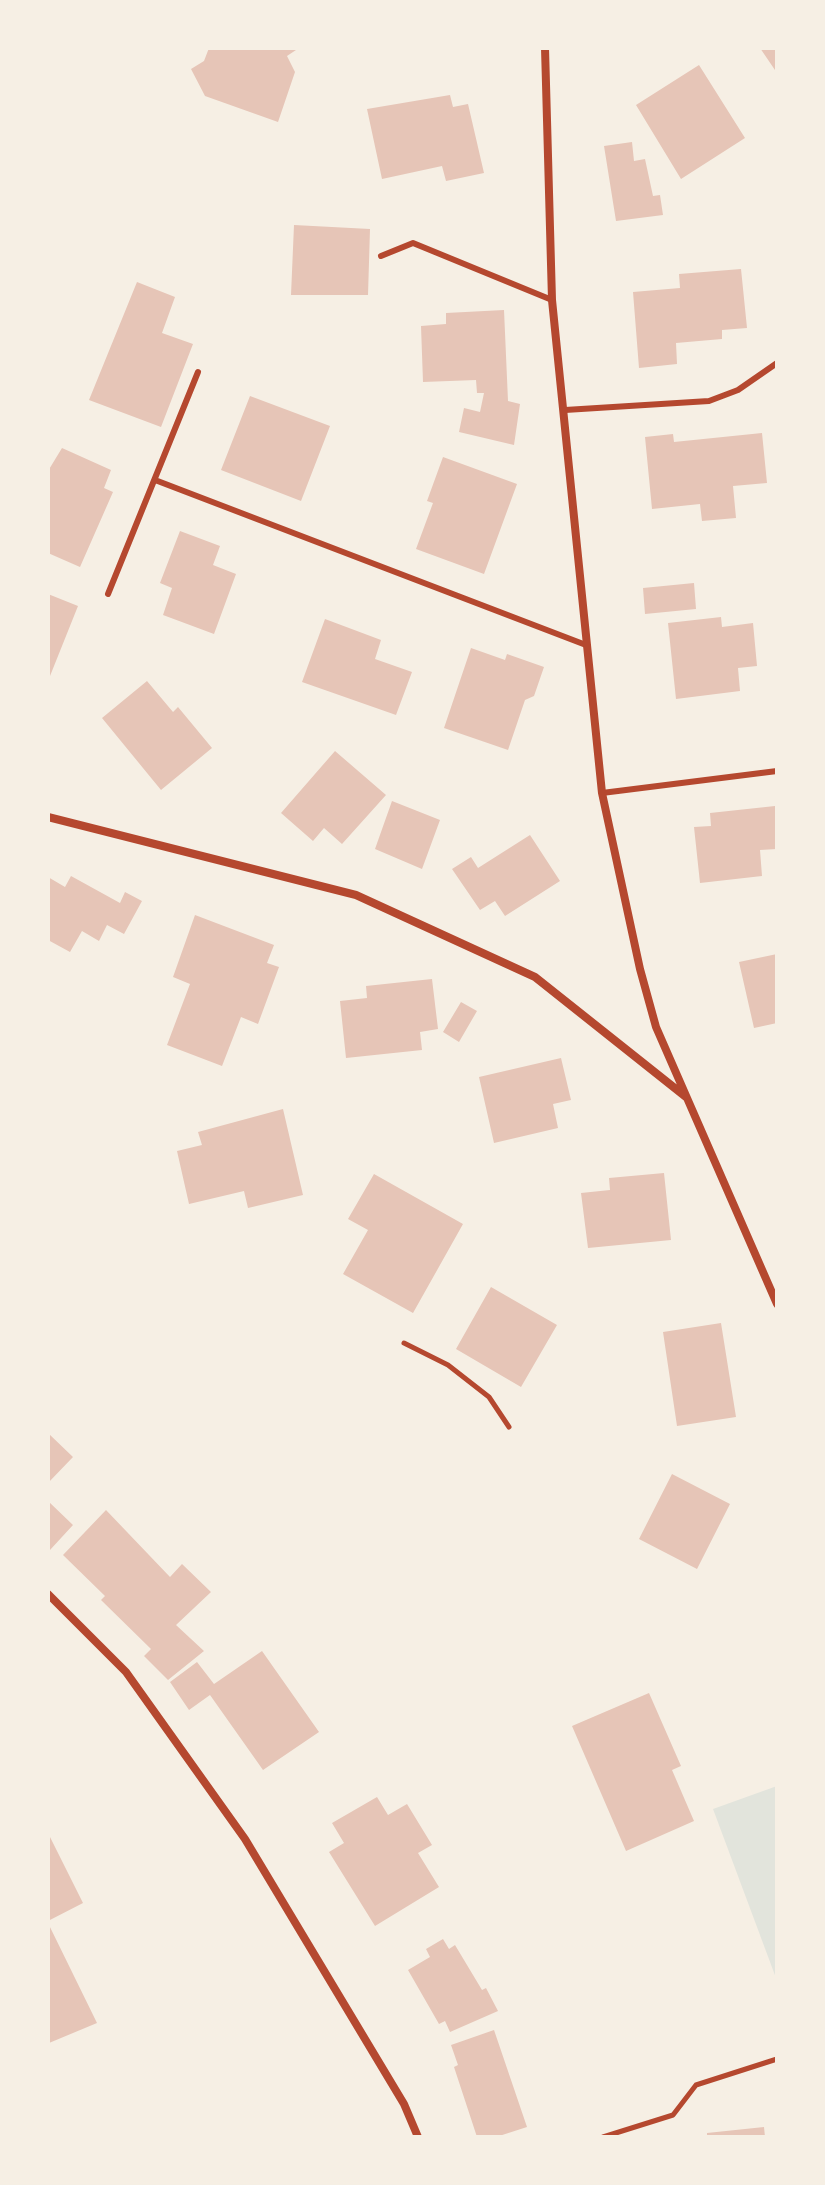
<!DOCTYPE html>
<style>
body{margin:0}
#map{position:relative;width:825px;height:2185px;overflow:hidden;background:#f6efe4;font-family:Figtree,sans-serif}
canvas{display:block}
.frame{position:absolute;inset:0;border:50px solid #f6efe4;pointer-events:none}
</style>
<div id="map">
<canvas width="825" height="2185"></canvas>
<div class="frame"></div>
</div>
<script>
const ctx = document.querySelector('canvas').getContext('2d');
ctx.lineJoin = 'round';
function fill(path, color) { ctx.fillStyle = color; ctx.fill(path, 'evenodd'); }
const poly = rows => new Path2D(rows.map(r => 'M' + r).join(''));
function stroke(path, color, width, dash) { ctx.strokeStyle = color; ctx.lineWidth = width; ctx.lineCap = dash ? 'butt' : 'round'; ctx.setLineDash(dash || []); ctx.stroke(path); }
fill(poly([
 [777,1786,777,1978,776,1978,713,1809]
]), '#e2e4dc');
fill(poly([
 [209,48,299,48,287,56,295,72,278,122,205,96,191,69,204,61],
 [760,48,777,48,777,73],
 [699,65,745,138,681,179,636,105],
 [450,95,453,107,468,104,484,173,446,181,442,166,382,179,367,109],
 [632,142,634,161,645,159,653,196,660,195,663,215,616,221,604,146],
 [294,225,370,229,368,295,291,295],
 [741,269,747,328,722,330,722,339,676,343,677,364,639,368,633,292,680,288,679,274],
 [137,282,175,297,162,333,193,344,161,427,89,400],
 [504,310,508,401,520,404,514,445,459,432,464,408,480,412,484,393,477,393,476,380,423,382,421,326,446,324,446,313],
 [250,396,330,426,301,501,221,470],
 [762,433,767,483,733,486,736,518,702,521,700,504,652,509,645,437,673,434,674,442],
 [62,448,111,470,104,488,113,492,80,567,48,553,48,471],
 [443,457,517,484,484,574,416,549,433,503,427,501],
 [180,531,220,546,213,565,236,574,214,634,163,615,172,588,160,583],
 [694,583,696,609,645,614,643,588],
 [48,594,78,606,48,681],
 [721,617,722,627,753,623,757,666,738,668,740,691,676,699,668,623],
 [325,619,381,640,375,659,412,672,396,715,302,682],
 [471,648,505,660,507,654,544,667,534,696,525,700,508,750,444,728],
 [147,681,173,712,178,707,212,748,161,790,102,718],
 [335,751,386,795,342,844,324,828,313,841,281,813],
 [392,801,440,820,422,869,375,849],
 [775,806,777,849,760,850,762,876,700,883,694,827,711,826,710,813],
 [530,835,560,881,505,916,495,901,480,910,452,869,471,857,478,868],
 [71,876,120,903,125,892,142,901,124,934,107,925,99,941,82,931,70,952,48,940,48,877,65,887],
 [195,915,274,945,267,963,279,967,258,1024,241,1017,222,1066,167,1045,190,984,173,977],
 [777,954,777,1023,754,1028,739,962],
 [432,979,438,1029,420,1032,422,1050,346,1058,340,1001,367,998,366,986],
 [461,1002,477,1011,459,1042,443,1032],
 [561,1058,571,1100,553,1104,558,1128,494,1143,479,1077],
 [283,1109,303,1195,248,1208,244,1191,189,1204,177,1151,202,1145,198,1132],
 [664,1173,671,1240,588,1248,581,1193,610,1190,609,1178],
 [374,1174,463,1224,413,1313,343,1274,368,1230,348,1219],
 [491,1287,557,1325,521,1387,456,1349],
 [721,1323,736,1417,677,1426,663,1332],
 [48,1433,73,1457,48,1483],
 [672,1474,730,1504,697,1569,639,1539],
 [48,1501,73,1525,50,1550,48,1548],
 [106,1510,170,1577,182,1564,211,1592,176,1625,204,1651,168,1680,144,1656,151,1649,101,1600,105,1596,63,1555],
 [262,1651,319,1732,263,1770,210,1695,189,1710,170,1682,197,1662,214,1684],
 [649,1693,681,1766,672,1770,694,1821,626,1851,572,1726],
 [377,1797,388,1815,407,1804,432,1845,418,1853,439,1887,375,1926,329,1852,344,1843,332,1823],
 [48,1833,83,1903,48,1921],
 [48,1923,97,2023,49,2043,48,2041],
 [443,1939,449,1949,455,1945,482,1990,486,1988,498,2011,450,2032,445,2021,439,2024,408,1970,430,1957,426,1949],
 [494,2030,527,2127,496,2137,477,2137,454,2067,458,2065,451,2045],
 [764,2127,765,2137,707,2137,707,2133]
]), '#e6c5b7');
stroke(poly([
 [404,1343,448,1365,489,1397,509,1427],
 [603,2137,673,2115,696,2085,777,2059]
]), '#b5482f', 5);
stroke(poly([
 [381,256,413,243,552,300],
 [565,410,709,401,738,390,777,363],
 [155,480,586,645],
 [108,594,198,372],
 [602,793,777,771]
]), '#b5482f', 6);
stroke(poly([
 [545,48,552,300,602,793,640,969,656,1027,777,1304],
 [48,817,356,895,535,977,686,1097],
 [48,1594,126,1672,245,1839,404,2104,418,2137]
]), '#b5482f', 8);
</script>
